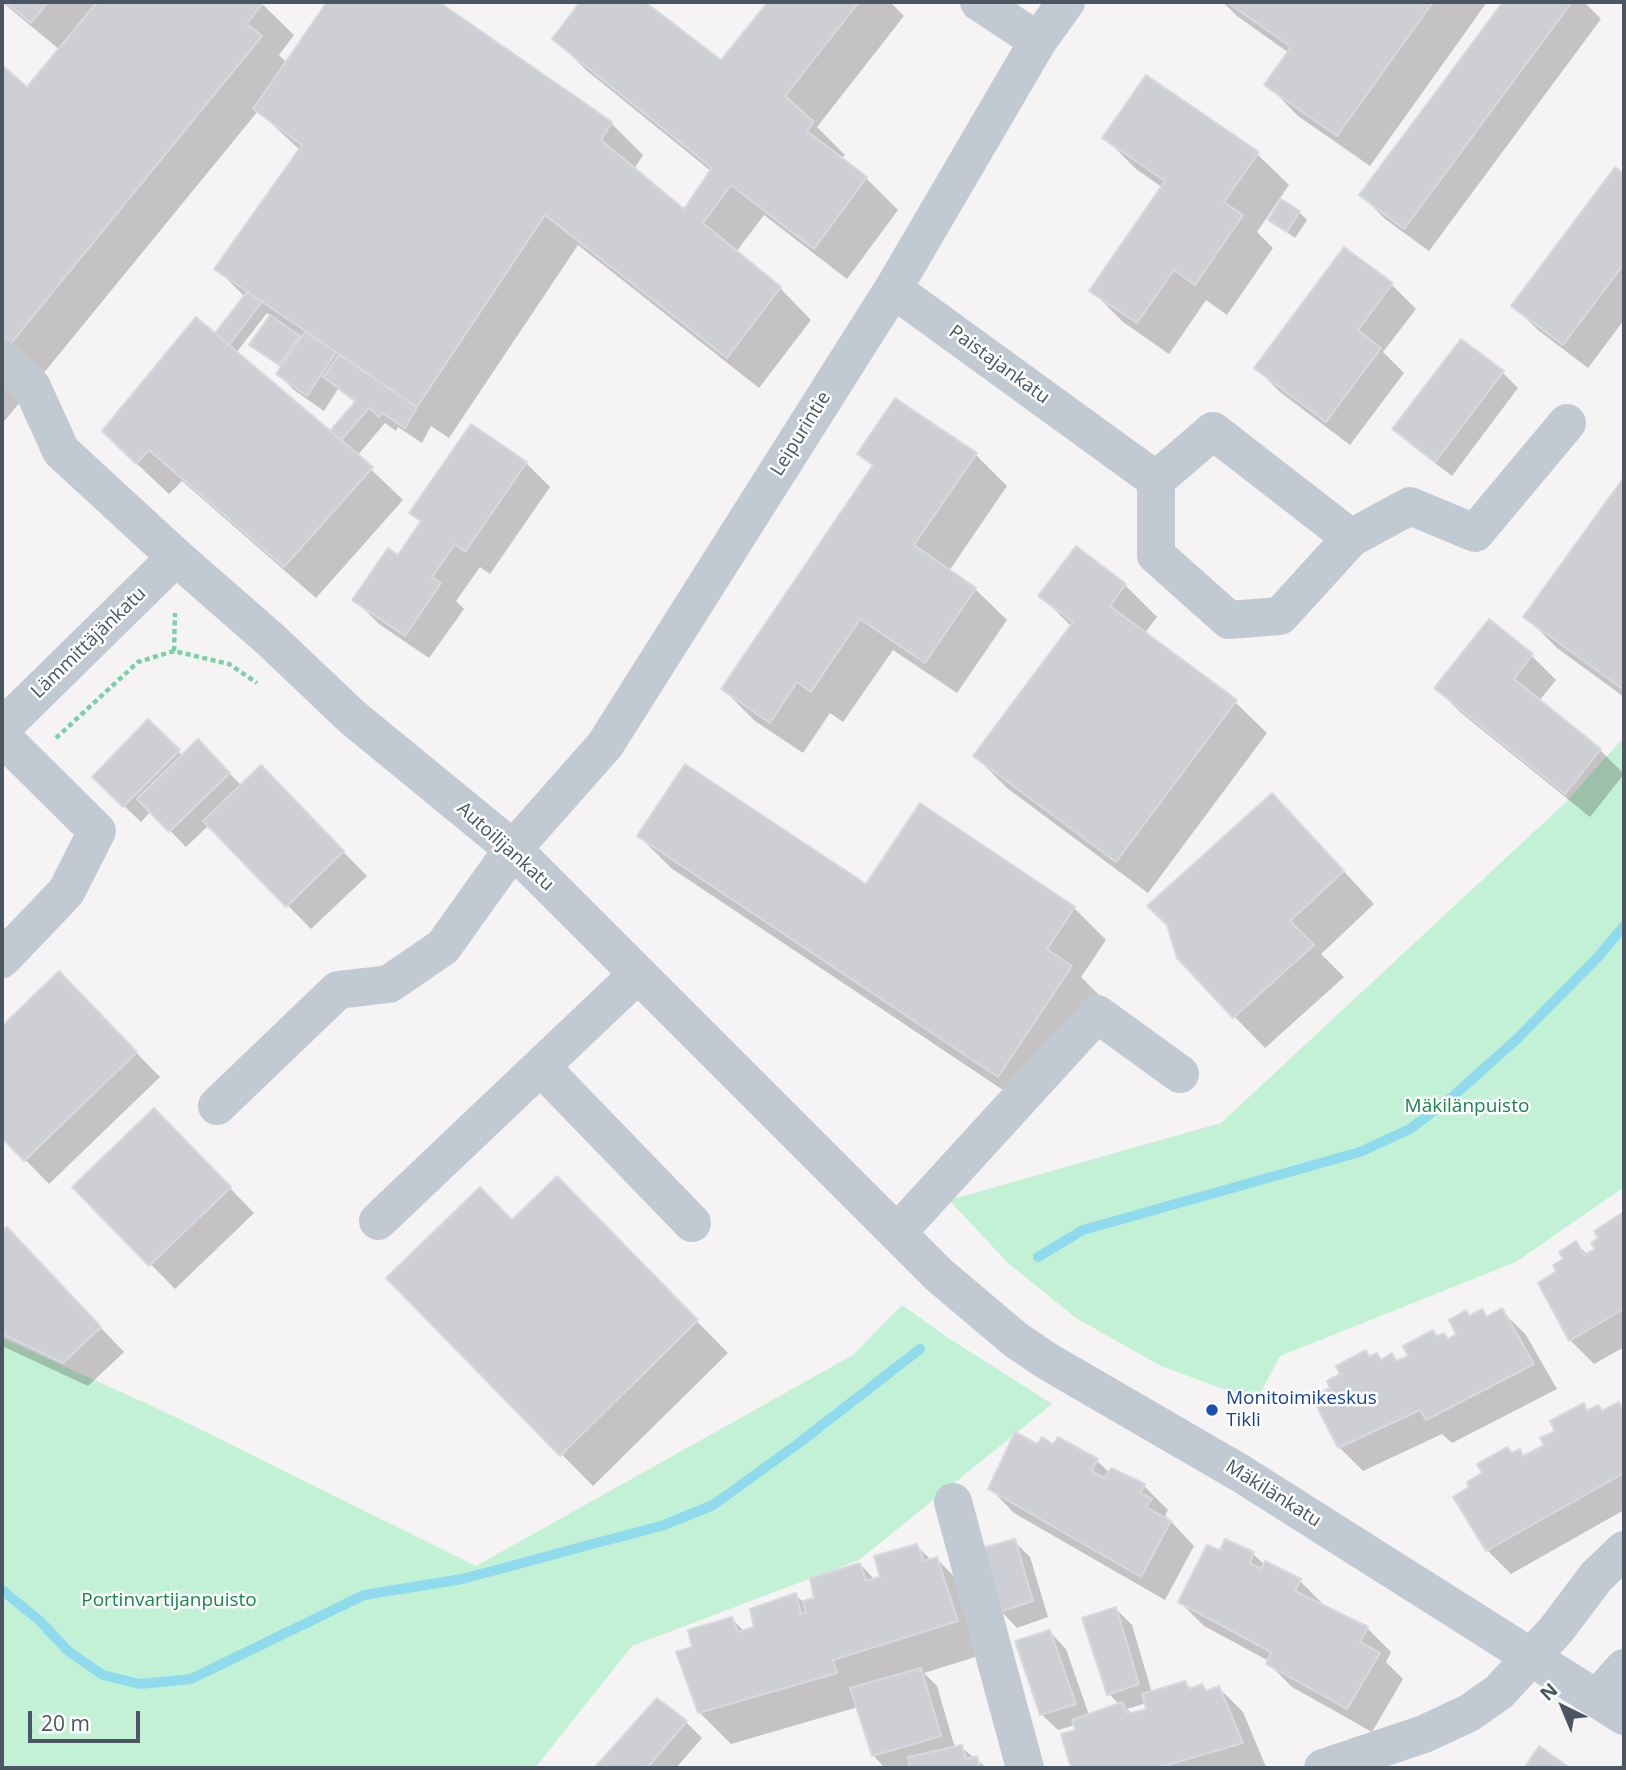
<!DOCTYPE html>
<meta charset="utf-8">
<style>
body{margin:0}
#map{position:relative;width:1626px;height:1770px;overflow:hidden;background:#f5f3f3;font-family:"Open Sans",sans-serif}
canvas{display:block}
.frame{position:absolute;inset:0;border:4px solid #4a5661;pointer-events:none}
.north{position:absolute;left:1528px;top:1672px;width:70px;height:70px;-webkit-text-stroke:5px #fff;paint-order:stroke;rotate:317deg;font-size:19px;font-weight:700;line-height:28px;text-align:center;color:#4a5661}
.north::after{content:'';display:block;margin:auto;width:24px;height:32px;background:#4a5661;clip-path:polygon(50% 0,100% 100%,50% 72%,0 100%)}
.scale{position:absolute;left:28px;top:1711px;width:112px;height:32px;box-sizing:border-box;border:4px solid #4a5661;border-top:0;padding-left:9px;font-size:21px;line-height:24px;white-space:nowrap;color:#4a5661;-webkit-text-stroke:5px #fff;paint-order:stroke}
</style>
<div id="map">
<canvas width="1626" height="1770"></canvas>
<div class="frame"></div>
<div class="north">N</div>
<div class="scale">20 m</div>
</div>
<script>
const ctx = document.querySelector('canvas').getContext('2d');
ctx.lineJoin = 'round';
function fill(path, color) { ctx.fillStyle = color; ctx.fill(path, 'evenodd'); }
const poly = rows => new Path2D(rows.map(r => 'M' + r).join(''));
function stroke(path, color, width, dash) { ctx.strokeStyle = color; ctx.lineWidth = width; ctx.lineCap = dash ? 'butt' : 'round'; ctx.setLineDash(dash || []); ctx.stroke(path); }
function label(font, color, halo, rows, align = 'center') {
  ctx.font = font + ' "Open Sans",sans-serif'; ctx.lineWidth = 5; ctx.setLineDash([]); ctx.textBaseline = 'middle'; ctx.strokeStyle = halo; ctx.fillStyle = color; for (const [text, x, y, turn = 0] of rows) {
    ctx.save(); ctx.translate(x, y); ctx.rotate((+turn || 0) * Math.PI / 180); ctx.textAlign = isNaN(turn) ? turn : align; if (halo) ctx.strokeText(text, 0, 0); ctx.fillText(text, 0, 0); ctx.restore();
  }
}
fill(poly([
 [1624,737,1624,1187,1516,1262,1280,1356,1256,1401,1161,1366,1076,1318,1008,1263,949,1200,1221,1123,1565,803],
 [902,1305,947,1337,1052,1404,859,1560,632,1646,535,1768,2,1768,2,1338,165,1412,476,1566,853,1355]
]), '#c3f1d5');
fill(poly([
 [2,2,260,2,294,35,279,55,287,63,329,2,436,2,611,123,643,155,634,169,684,211,712,172,586,70,555,39,583,2,643,2,721,62,770,2,890,2,904,16,817,127,845,155,841,159,866,178,898,210,847,279,764,215,736,252,780,288,811,320,759,388,578,245,449,438,431,426,422,443,398,427,396,431,385,423,357,456,403,500,316,598,182,481,169,494,136,463,222,338,245,297,217,269,300,150,258,111,2,424,2,68,28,89,60,50],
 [267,313,271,316,252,344,282,368,278,374,294,390,324,411,338,389,356,403,336,438,236,353],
 [1223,2,1487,2,1370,166,1298,116,1267,84,1289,53,1237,16],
 [1505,2,1584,2,1601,19,1429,251,1385,219,1361,195],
 [1104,137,1257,154,1289,185,1257,232,1273,248,1227,315,1206,300,1169,354,1123,322,1091,290,1162,187,1136,169],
 [1615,169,1624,176,1624,320,1588,368,1538,330,1513,306],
 [1299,212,1307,220,1295,238,1270,220],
 [1345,249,1392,285,1416,309,1383,352,1404,373,1350,445,1280,392,1256,368],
 [1502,372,1518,388,1452,476,1411,445,1395,429],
 [860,454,975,454,1007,486,949,571,975,589,1007,620,957,693,893,650,843,722,830,713,803,753,755,721,723,689,874,467],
 [526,463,550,487,490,574,480,567,456,601,464,609,429,658,379,624,355,600,399,557,421,523,411,513],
 [1624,480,1624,697,1557,648,1526,617],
 [1076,549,1125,585,1157,617,1144,634,1235,702,1267,733,1148,893,1007,788,975,756,1072,627,1041,596],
 [1490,622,1532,656,1556,680,1539,701,1600,750,1624,774,1590,817,1460,712,1436,688],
 [148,722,183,756,198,742,242,786,285,792,367,876,311,929,209,825,186,847,151,811,141,822,94,777],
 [920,806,1074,908,1106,940,1081,977,1103,999,1030,1108,671,868,639,836,866,887],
 [1303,827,1374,904,1321,954,1344,977,1265,1048,1234,1016],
 [59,974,160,1077,49,1184,2,1136,2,1028],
 [178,1134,254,1213,175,1289,75,1187],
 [557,1179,728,1353,593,1486,388,1278,513,1222],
 [1622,1216,1624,1218,1624,1347,1594,1364,1570,1340,1558,1272,1576,1243,1588,1255,1597,1250],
 [7,1230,124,1352,88,1386,2,1346,2,1235],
 [1482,1311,1488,1318,1502,1311,1526,1335,1557,1389,1452,1443,1442,1434,1363,1471,1339,1447,1332,1388,1342,1375,1366,1352,1371,1358,1377,1355,1383,1361,1392,1355,1399,1362,1439,1338,1449,1340,1458,1335,1466,1312,1471,1317],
 [1618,1404,1624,1410,1624,1510,1511,1574,1487,1550,1512,1455,1520,1451,1525,1457,1546,1445,1583,1406,1589,1412,1598,1407,1603,1412],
 [1059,1440,1097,1461,1110,1473,1144,1486,1168,1510,1165,1515,1194,1546,1165,1600,1014,1513,990,1488,1038,1447,1054,1446],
 [1014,1541,1030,1557,1048,1617,1017,1628,1001,1611],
 [917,1546,932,1561,937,1559,968,1591,988,1653,924,1673,937,1686,955,1748,961,1747,987,1768,912,1768,911,1765,900,1768,885,1768,873,1755,858,1707,731,1744,699,1712,695,1648,732,1619,745,1632,756,1628,796,1595,804,1603,816,1599,860,1564,875,1580,882,1578],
 [1221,1553,1253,1554,1265,1565,1266,1563,1300,1581,1324,1605,1323,1607,1367,1628,1391,1652,1386,1662,1403,1679,1372,1732,1292,1687,1268,1663,1269,1661,1204,1626,1180,1602],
 [1116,1609,1132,1625,1152,1693,1185,1683,1192,1690,1201,1686,1207,1692,1219,1688,1243,1712,1266,1767,1073,1768,1063,1736,1078,1731,1075,1725,1058,1730,1041,1714,1050,1632,1066,1649,1089,1715,1120,1705,1109,1694],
 [1146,1703,1148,1710,1132,1714,1127,1709],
 [686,1722,702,1738,676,1768,601,1768,599,1766]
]), '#0003');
stroke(poly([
 [1038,1257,1083,1230,1360,1152,1410,1129,1451,1098,1517,1039,1598,957,1624,926],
 [2,1590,40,1621,68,1651,103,1675,140,1684,191,1679,364,1595,462,1579,664,1525,713,1505,799,1443,920,1349]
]), '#90daee', 10);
const building = poly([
 [5,2,48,2,31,23,5,2],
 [97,2,263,2,247,24,262,36,2,354,2,65,27,87,97,2],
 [327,2,439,2,612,122,601,140,684,209,712,168,552,39,580,2,645,2,721,60,768,2,859,2,785,96,814,122,807,131,867,177,814,249,731,185,703,223,781,287,727,358,545,215,417,407,214,269,302,145,253,109,327,2],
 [1227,2,1433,2,1337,136,1264,85,1291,47,1227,2],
 [1503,2,1572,2,1404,229,1359,195,1503,2],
 [1146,75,1259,152,1224,202,1243,215,1195,285,1174,270,1137,323,1089,291,1165,181,1102,138,1146,75],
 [1615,167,1624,174,1624,264,1563,345,1511,306,1615,167],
 [1281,199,1300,211,1287,232,1268,220,1281,199],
 [1344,247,1393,283,1358,330,1381,348,1326,422,1254,368,1344,247],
 [247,292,262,302,229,345,215,333,247,292],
 [270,315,300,336,279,365,249,345,270,315],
 [196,317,373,467,284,567,149,450,136,464,102,431,196,317],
 [305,332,336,352,307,396,276,374,305,332],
 [1461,339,1504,371,1435,462,1392,429,1461,339],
 [339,355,417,407,405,428,382,413,379,417,369,408,341,440,330,431,356,401,323,377,339,355],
 [895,398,977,453,914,545,976,588,925,663,860,619,811,692,797,682,770,723,721,689,873,465,857,454,895,398],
 [471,424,527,462,465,552,455,544,432,577,441,583,405,636,352,600,388,548,398,555,421,521,409,513,471,424],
 [1624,477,1624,690,1523,617,1624,477],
 [1076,546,1126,584,1110,606,1237,700,1116,862,973,756,1073,622,1038,596,1076,546],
 [1489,619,1533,654,1514,679,1601,749,1565,794,1434,688,1489,619],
 [148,719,180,750,123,807,92,777,148,719],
 [198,739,230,773,169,832,137,799,198,739],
 [685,764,866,884,920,803,1075,907,1047,949,1072,966,998,1077,637,836,685,764],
 [261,765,344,851,286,907,203,821,261,765],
 [1272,793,1344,871,1290,921,1314,945,1233,1018,1177,958,1167,925,1147,906,1272,793],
 [59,971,137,1052,24,1161,2,1138,2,1026,59,971],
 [154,1108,231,1187,149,1266,72,1187,154,1108],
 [557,1176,698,1320,560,1456,386,1278,480,1187,512,1220,557,1176],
 [1622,1213,1624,1217,1624,1309,1569,1341,1538,1283,1556,1271,1553,1265,1563,1259,1559,1252,1576,1241,1584,1255,1595,1249,1591,1243,1598,1238,1594,1231,1622,1213],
 [7,1227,101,1327,63,1363,2,1334,2,1232,7,1227],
 [1502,1308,1534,1364,1426,1420,1420,1410,1338,1448,1312,1397,1330,1388,1327,1381,1340,1374,1336,1366,1366,1350,1369,1357,1377,1353,1381,1360,1392,1353,1396,1361,1408,1356,1403,1346,1433,1330,1437,1336,1444,1333,1448,1339,1456,1334,1449,1320,1466,1310,1469,1316,1482,1309,1487,1317,1502,1308],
 [1619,1402,1624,1412,1624,1473,1486,1551,1453,1497,1469,1487,1467,1482,1482,1473,1477,1464,1507,1447,1512,1453,1520,1449,1523,1456,1544,1445,1540,1438,1555,1431,1550,1421,1584,1403,1587,1411,1598,1405,1602,1411,1619,1402],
 [1015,1432,1037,1444,1042,1437,1053,1444,1058,1437,1098,1459,1091,1471,1105,1478,1111,1468,1145,1484,1140,1493,1152,1499,1146,1507,1171,1521,1141,1577,988,1489,1015,1432],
 [1015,1539,1033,1601,999,1612,978,1549,1015,1539],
 [1225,1539,1254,1552,1250,1563,1261,1569,1265,1561,1301,1579,1295,1591,1368,1627,1360,1642,1380,1653,1347,1709,1266,1664,1271,1652,1178,1602,1207,1545,1220,1550,1225,1539],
 [917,1544,924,1561,937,1557,958,1621,833,1660,837,1673,698,1713,676,1652,692,1647,688,1630,732,1617,738,1632,754,1627,750,1609,796,1593,801,1614,806,1613,803,1601,814,1598,810,1578,860,1563,866,1581,880,1577,874,1556,917,1544],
 [1116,1607,1139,1684,1107,1695,1082,1618,1116,1607],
 [1050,1630,1076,1704,1040,1715,1015,1641,1050,1630],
 [921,1668,941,1736,872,1756,850,1688,921,1668],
 [1185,1681,1189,1689,1202,1684,1206,1691,1219,1686,1243,1743,1157,1768,1071,1768,1061,1734,1075,1730,1072,1720,1122,1702,1128,1714,1146,1709,1142,1694,1185,1681],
 [657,1698,687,1721,647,1768,600,1768,596,1766,657,1698],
 [962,1745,966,1759,977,1756,980,1768,910,1768,908,1757,962,1745],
 [1539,1746,1570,1768,1524,1768,1539,1746]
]);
fill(building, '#cdcfd5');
stroke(building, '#d7d9de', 2);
stroke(poly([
 [174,651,175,613],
 [56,738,138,662,174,651,229,664,257,683]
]), '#7ad0a6', 4.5, [5, 3.5]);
stroke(poly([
 [979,2,1038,41],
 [893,289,1156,480,1156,555,1229,620,1280,616,1351,538,1410,506,1475,533,1567,423],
 [2,360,32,387,61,451,176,557,271,640,352,717,513,849,939,1275,1016,1340,1047,1361,1240,1473,1624,1716],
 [1156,480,1213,431,1351,538],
 [2,728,176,557],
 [2,737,97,831,66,892,2,959],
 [541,1067,692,1223],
 [217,1106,338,990,389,984,443,947,513,849,605,745,893,289,1038,41,1066,2],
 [378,1221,638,974],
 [897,1233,1097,1014,1180,1074],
 [953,1502,1025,1768],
 [1598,1697,1624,1668],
 [1323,1768,1424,1734,1469,1713,1499,1692,1556,1630,1596,1577,1624,1550]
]), '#c1cad2', 38);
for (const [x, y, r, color] of [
 [1212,1410,7,"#1a4fb4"]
]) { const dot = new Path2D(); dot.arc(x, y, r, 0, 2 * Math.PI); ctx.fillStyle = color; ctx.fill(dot); stroke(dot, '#fff', 2.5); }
label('19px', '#4a5661', '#fff', [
 ["Paistajankatu",999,365,36],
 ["Leipurintie",801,434,-58],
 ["Lämmittäjänkatu",89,643,-44],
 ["Autoilijankatu",505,847,42],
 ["Mäkilänkatu",1273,1494,32]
]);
label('19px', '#17864f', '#fff', [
 ["Mäkilänpuisto",1467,1107],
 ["Portinvartijanpuisto",169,1601]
]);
label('19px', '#164399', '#fff', [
 ["Monitoimikeskus",1226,1399],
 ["Tikli",1226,1421]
], 'left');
</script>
